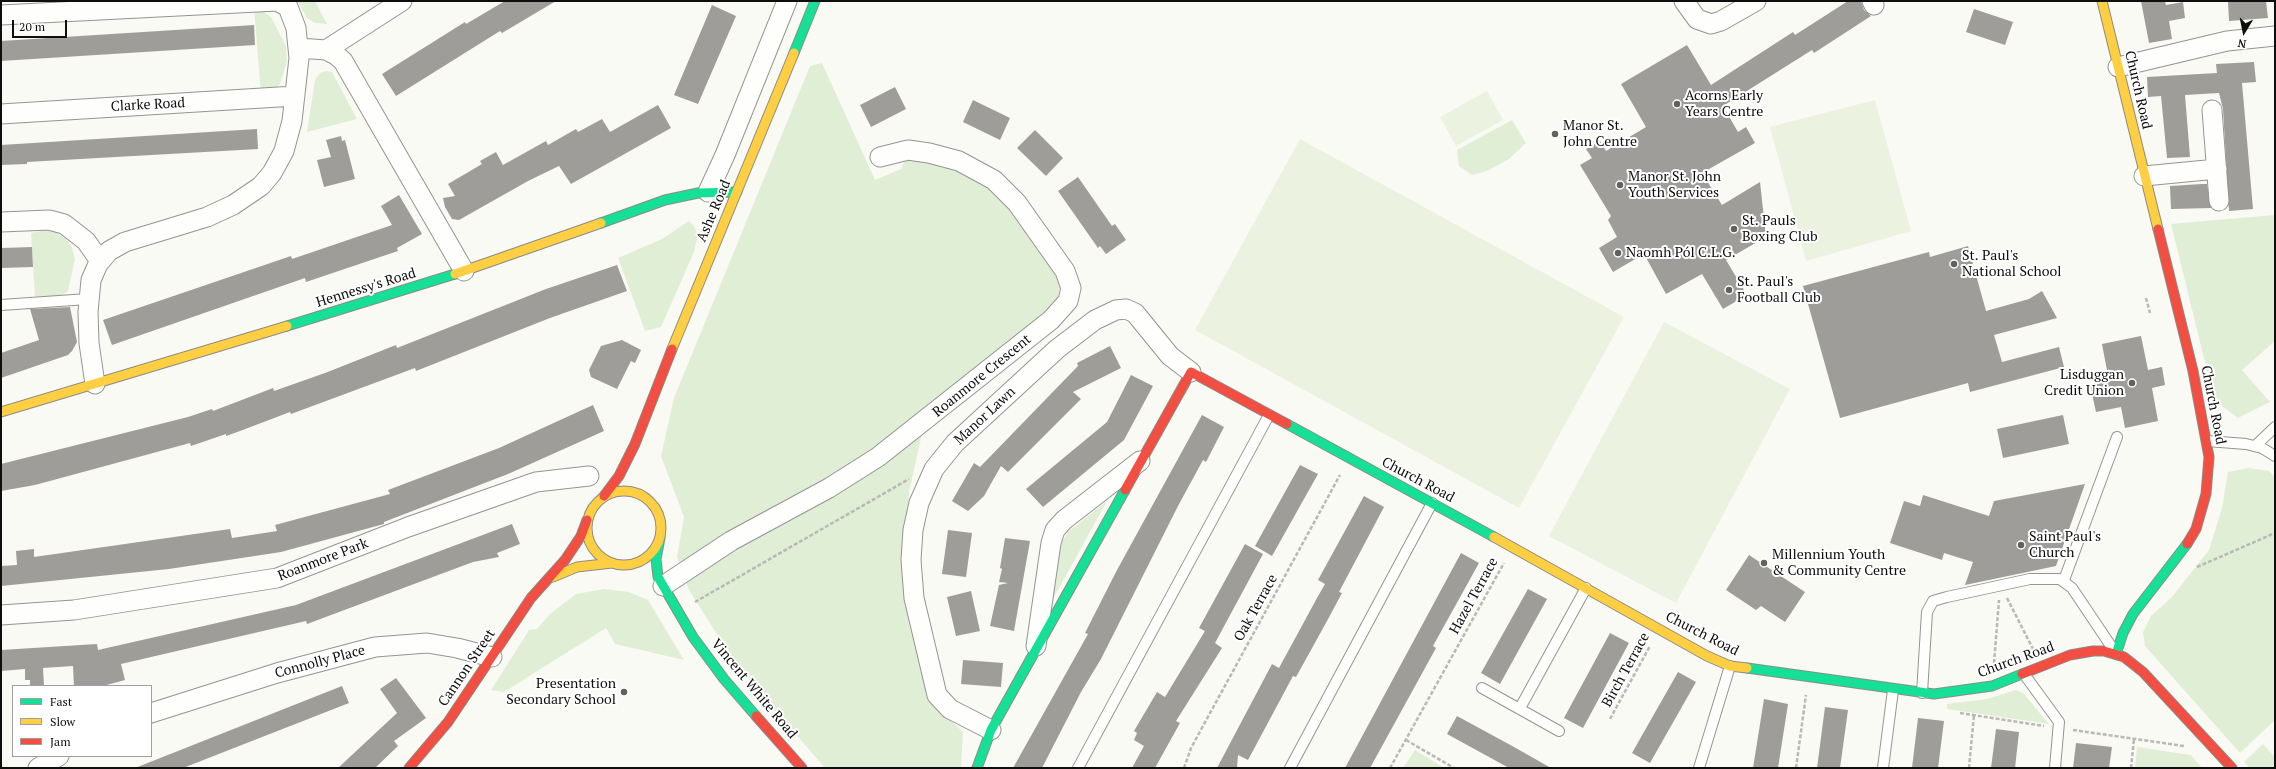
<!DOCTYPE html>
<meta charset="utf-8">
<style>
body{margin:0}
#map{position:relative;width:2276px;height:769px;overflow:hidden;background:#fafaf4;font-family:"PT Serif",serif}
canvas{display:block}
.frame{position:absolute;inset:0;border:2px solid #0e0e0e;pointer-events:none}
.legend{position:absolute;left:12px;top:685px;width:140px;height:72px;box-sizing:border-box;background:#fff;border:1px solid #9f9f9f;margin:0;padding:5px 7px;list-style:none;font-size:12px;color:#0e0e0e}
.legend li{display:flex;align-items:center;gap:8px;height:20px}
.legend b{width:20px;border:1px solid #9f9f9f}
.north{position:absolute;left:2224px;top:12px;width:40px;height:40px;-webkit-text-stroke:3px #fff;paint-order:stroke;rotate:190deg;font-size:11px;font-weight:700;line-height:16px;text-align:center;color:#0e0e0e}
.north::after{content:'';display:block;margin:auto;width:14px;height:18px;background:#0e0e0e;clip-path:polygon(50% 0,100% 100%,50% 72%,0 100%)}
.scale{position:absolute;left:12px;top:20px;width:55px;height:18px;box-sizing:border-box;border:2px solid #0e0e0e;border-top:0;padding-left:5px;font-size:12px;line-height:14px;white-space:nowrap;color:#0e0e0e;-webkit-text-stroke:3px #fff;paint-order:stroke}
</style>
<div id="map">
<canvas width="2276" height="769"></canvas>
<div class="frame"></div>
<ul class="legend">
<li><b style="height:5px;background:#16e098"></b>Fast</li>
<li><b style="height:5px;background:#ffcf43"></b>Slow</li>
<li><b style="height:5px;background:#f24e42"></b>Jam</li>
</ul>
<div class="north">N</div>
<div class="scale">20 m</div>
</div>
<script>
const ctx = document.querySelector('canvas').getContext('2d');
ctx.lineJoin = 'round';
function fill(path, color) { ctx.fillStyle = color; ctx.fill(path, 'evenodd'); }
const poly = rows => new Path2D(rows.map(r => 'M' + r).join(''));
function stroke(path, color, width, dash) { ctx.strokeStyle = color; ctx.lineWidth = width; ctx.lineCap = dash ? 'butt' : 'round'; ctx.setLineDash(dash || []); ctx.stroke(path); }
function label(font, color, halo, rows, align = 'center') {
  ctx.font = font + ' "PT Serif",serif'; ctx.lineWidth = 4; ctx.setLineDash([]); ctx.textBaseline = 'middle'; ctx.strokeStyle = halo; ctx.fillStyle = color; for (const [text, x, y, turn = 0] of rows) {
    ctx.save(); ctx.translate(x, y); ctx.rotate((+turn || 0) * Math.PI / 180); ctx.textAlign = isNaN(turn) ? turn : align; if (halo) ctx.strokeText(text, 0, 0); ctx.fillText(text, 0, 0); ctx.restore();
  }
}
fill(poly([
 [297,1,315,1,327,24,315,23,307,18],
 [254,8,261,10,271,17,286,46,287,61,280,84,272,92,261,95],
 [822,63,875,180,901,169,908,154,958,166,1012,201,1061,283,1057,302,927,411,909,492,905,594,929,700,963,732,961,768,825,768,737,666,689,590,677,557,684,517,661,456,674,398,810,66],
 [326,71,332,72,357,119,307,132,315,80,320,73],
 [1512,120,1526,143,1509,159,1487,171,1472,175,1459,166,1457,150],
 [2275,215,2275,341,2242,370,2270,402,2238,418,2222,406,2213,395,2171,224],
 [689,221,694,226,698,235,694,252,661,327,645,331,618,258,662,239],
 [46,230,56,232,66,239,72,247,75,259,68,291,61,296,35,297,31,233],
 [2248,468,2269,471,2275,477,2275,720,2240,753,2145,646,2143,632,2151,616,2171,598,2209,550,2222,508,2228,472],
 [1107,501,1052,601,1060,545,1068,532],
 [604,589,629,592,648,600,684,660,615,644,606,628,504,692,491,690,529,630,537,629,551,613,576,594],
 [2016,690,2023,693,2049,724,1947,709,1947,704,1987,699],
 [2263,744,2275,757,2275,768,2250,768,2244,762],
 [2137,747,2191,755,2202,768,2135,768],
 [1415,750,1444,768,1403,768]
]), '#e1eed6');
fill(poly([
 [1487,91,1503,120,1456,146,1440,117],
 [1875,100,1911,231,1806,261,1770,127],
 [1300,139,1624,317,1519,508,1195,330],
 [1664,322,1790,389,1676,603,1549,536]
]), '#ebf2e0');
fill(poly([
 [505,1,556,1,502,33,500,31,396,96,382,74,465,22,466,24],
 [1848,1,1861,1,1864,10,1871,16,1814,53,1812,50,1723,106,1738,132,1746,127,1755,143,1702,173,1722,205,1760,182,1766,237,1726,260,1747,295,1723,309,1702,274,1666,294,1644,254,1613,272,1599,248,1617,237,1608,220,1611,216,1580,165,1592,158,1586,149,1600,141,1606,151,1646,127,1621,84,1687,45,1711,85,1793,32,1795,35],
 [2141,1,2165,1,2166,5,2183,2,2185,18,2169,21,2172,39,2149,43],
 [2228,1,2266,1,2268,18,2229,21],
 [712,5,736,16,698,104,674,95],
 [1974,9,2013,22,2005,45,1966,32],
 [254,25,255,45,1,61,1,41],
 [2254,62,2256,82,2242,83,2253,209,2229,211,2223,109,2219,93,2185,95,2190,157,2167,158,2161,96,2148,97,2147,77,2217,73,2216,64],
 [895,87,906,109,871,127,860,105],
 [973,100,1010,118,1000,140,963,122],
 [658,105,671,128,571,184,559,166,528,181,459,220,452,219,445,207,443,198,455,196,448,184,482,164,480,161,496,152,503,165,546,141,548,145,576,129,578,132,602,119,610,132],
 [257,129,258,149,27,162,27,164,1,165,1,145],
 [1035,130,1063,158,1046,176,1017,148],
 [341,136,342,141,345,140,355,179,324,187,317,160,331,157,326,140],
 [1078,177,1112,226,1115,224,1126,240,1106,254,1100,246,1098,248,1058,191],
 [2202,184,2207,184,2211,208,2171,209,2170,186],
 [399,195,422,234,397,248,398,251,306,282,305,278,112,345,103,320,291,256,292,259,392,225,381,206],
 [1968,246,1986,311,2029,299,2042,291,2057,318,1994,335,2002,362,2059,347,2064,367,1970,392,1968,383,1840,418,1803,286,1929,252,1930,257],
 [32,247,33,267,1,268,1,248],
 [617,265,627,291,550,318,416,371,415,368,291,414,290,412,240,431,226,436,226,434,191,446,190,443,35,485,1,491,1,464,188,417,212,409,213,411,273,388,274,391,325,373,396,345,397,348,546,289],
 [70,307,77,342,72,351,68,355,1,378,1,353,39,340,30,309],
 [2141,336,2148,370,2162,367,2165,385,2152,388,2158,421,2125,428,2121,407,2096,412,2090,385,2109,381,2102,344],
 [622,340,641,350,635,363,631,361,617,389,591,377,589,370,601,346],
 [1110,346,1121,368,1073,392,1081,399,1008,472,1001,466,984,496,968,511,952,501,974,463,980,467,1078,366,1077,363],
 [1131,375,1153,386,1124,440,1043,507,1026,489,1107,422],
 [593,405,604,431,508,474,384,522,384,524,281,552,169,569,1,586,1,566,17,565,16,551,34,549,34,557,230,529,232,538,277,531,275,525,390,494,388,490,499,448],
 [1202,415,1224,427,1206,462,1203,460,1178,506,1101,659,1081,692,1042,768,1013,768,1088,634,1085,633,1117,570],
 [2063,415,2069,444,2003,458,1997,429],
 [1300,465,1318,474,1272,556,1255,546],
 [2085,484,2056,566,1965,585,1973,562,1944,553,1942,560,1890,543,1904,501,1920,506,1923,495,1989,516,1994,501],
 [1364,496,1384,507,1339,592,1342,593,1327,621,1296,677,1293,676,1248,760,1238,755,1237,768,1217,768,1272,664,1279,668,1317,598,1325,584,1318,580],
 [512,524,520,544,497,553,499,557,473,562,307,624,306,621,121,664,125,680,103,686,74,686,73,666,43,668,44,686,30,686,30,680,25,680,25,669,1,671,1,650,97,644,98,650,296,605],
 [948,530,972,533,966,577,942,574],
 [1005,538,1030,541,1014,631,990,626,999,585,1008,583,999,582,1002,569,1000,568],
 [1245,544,1263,554,1215,643,1222,648,1176,721,1180,723,1155,768,1132,768,1144,746,1134,740,1137,733,1134,731,1157,692,1165,697,1205,631,1199,628],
 [1461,553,1479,563,1433,646,1436,648,1370,768,1345,768],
 [1749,555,1805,592,1785,622,1761,606,1756,610,1726,590],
 [1528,589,1547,599,1500,684,1481,673],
 [971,591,980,631,956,636,947,597],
 [1610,633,1629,643,1583,728,1564,718],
 [963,660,1003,663,1001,687,961,684],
 [1678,672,1696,682,1650,763,1632,753],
 [396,678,426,718,394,741,398,746,375,768,338,768,397,713,380,689],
 [342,686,349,703,183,768,135,768],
 [1764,699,1788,704,1778,768,1753,768],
 [1825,707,1848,710,1840,768,1817,768],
 [1457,716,1514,747,1551,768,1509,768,1447,734],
 [1918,718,1944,721,1938,768,1912,768],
 [1996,729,2019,732,2015,768,1991,768],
 [2076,743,2112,747,2109,768,2073,768]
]), '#9e9d99');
const lane = poly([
 [1,305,88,299],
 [2207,441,2246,444,2262,448,2275,456],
 [2255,446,2275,427],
 [2064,580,2117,437],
 [2024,674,2059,722,2055,768],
 [1482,688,1559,731],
 [1922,693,1927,612,1933,601,1947,597,2030,579,2060,579,2072,588,2115,652],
 [1520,708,1586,588],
 [1078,768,1269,415],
 [1290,768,1432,503],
 [1699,768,1730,666],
 [1883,768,1893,690]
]);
const street = poly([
 [1684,1,1697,19,1711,24,1721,21,1756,1],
 [1872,1,1874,5],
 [1,15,277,1,288,7,296,28,299,58,292,121,284,151,272,173,261,186,233,205,207,217,125,242,109,251,98,264,91,280,88,312,89,343,95,384],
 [299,48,326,50,336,55,343,61,464,271],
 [326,50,402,1],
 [2118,67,2227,41,2275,36],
 [2212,110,2219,201],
 [1,114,295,96],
 [2144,176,2217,169],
 [708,192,725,155,787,1],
 [1,222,49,220,64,224,86,241,100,261],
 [663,586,731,541,829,488,878,457,1051,320,1068,301,1071,288,1065,271,1017,203,994,180,959,161,929,153,908,150,880,157],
 [1,615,74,610,277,578,408,527,536,482,589,476],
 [1036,646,1051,543,1055,530,1064,520,1140,461],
 [151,713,277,673,375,647,427,643,457,648,492,657],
 [991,730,950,709,937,695,914,598,911,560,913,530,919,503,934,469,955,443,1057,349,1095,320,1116,310,1126,309,1135,313,1170,356,1191,372],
 [38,768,59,756]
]);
const fast = poly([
 [794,53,815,1],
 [601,223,665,200,698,193,737,192],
 [287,326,455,274],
 [1287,424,1494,537],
 [660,538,656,559,658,577,693,637,724,679,756,716],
 [2116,654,2123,633,2133,614,2187,544],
 [1747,668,1934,694,1992,686,2022,674],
 [977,768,991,730,1125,490]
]);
const slow = poly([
 [2102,1,2158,229],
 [455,274,601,223],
 [672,349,794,53],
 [1,412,287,326],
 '587 528a37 37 0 1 1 74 0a37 37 0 1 1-74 0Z',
 [1494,537,1707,656,1730,666,1747,668],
 [553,577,577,567,612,563]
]);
const jam = poly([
 [2158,229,2193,371,2209,457,2206,494,2196,529,2187,544],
 [1125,490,1191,372,1287,424],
 [604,496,619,476,635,444,672,349],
 [2022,674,2070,655,2093,651,2104,651,2124,657,2143,672,2232,768],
 [756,716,802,768],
 [409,768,448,722,531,598,565,560,581,536,587,520]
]);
stroke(lane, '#949492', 12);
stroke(street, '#949492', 21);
stroke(fast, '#8b8b88', 11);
stroke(slow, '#8b8b88', 11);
stroke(jam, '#8b8b88', 11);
stroke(poly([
 [2146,298,2150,313],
 [2197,567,2275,533],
 [2007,598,2033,649],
 [695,602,909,479],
 [1994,663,1999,600],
 [1960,713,2044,726],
 [1610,719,1650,646],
 [2073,730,2184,746],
 [1406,740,1454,768],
 [1184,768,1191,748,1340,475],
 [1390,768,1504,563],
 [1796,768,1806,695],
 [1969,768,1974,715],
 [2131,768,2134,739]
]), '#b8b8b7', 2.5, [4, 2]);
stroke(lane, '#fefefd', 10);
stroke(street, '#fefefd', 19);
stroke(fast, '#16e098', 9);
stroke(slow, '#ffcf43', 9);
stroke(jam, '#f24e42', 9);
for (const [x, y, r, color] of [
 [1677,104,4,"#61615e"],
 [1555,134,4,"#61615e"],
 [1620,185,4,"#61615e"],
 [1734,229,4,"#61615e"],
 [1618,253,4,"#61615e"],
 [1954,264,4,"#61615e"],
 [1729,290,4,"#61615e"],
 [2132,383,4,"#61615e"],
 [2021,545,4,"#61615e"],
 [1764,563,4,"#61615e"],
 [624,692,4,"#61615e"]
]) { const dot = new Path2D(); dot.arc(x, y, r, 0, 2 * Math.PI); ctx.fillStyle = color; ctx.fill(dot); stroke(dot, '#fff', 1.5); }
label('14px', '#0e0e0e', '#fff', [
 ["Church Road",2138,90,77],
 ["Clarke Road",148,105,-3],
 ["Ashe Road",714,211,-67],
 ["Hennessy's Road",366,288,-17],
 ["Roanmore Crescent",982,376,-39],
 ["Church Road",2213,405,79],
 ["Manor Lawn",985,416,-43],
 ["Church Road",1418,480,28],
 ["Roanmore Park",323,560,-21],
 ["Hazel Terrace",1474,596,-61],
 ["Oak Terrace",1256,608,-61],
 ["Church Road",1702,634,27],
 ["Church Road",2016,660,-20],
 ["Connolly Place",320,662,-15],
 ["Cannon Street",467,668,-56],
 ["Birch Terrace",1626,670,-61],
 ["Vincent White Road",754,689,50]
]);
label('14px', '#0e0e0e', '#fff', [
 ["Acorns Early",1685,96],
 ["Years Centre",1685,112],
 ["Manor St.",1563,126],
 ["John Centre",1563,142],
 ["Manor St. John",1628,177],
 ["Youth Services",1628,193],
 ["St. Pauls",1742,221],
 ["Boxing Club",1742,237],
 ["Naomh Pól C.L.G.",1626,253],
 ["St. Paul's",1962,256],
 ["National School",1962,272],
 ["St. Paul's",1737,282],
 ["Football Club",1737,298],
 ["Lisduggan",2124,375,"right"],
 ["Credit Union",2124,391,"right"],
 ["Saint Paul's",2029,537],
 ["Church",2029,553],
 ["Millennium Youth",1772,555],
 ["& Community Centre",1772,571],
 ["Presentation",616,684,"right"],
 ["Secondary School",616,700,"right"]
], 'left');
</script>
